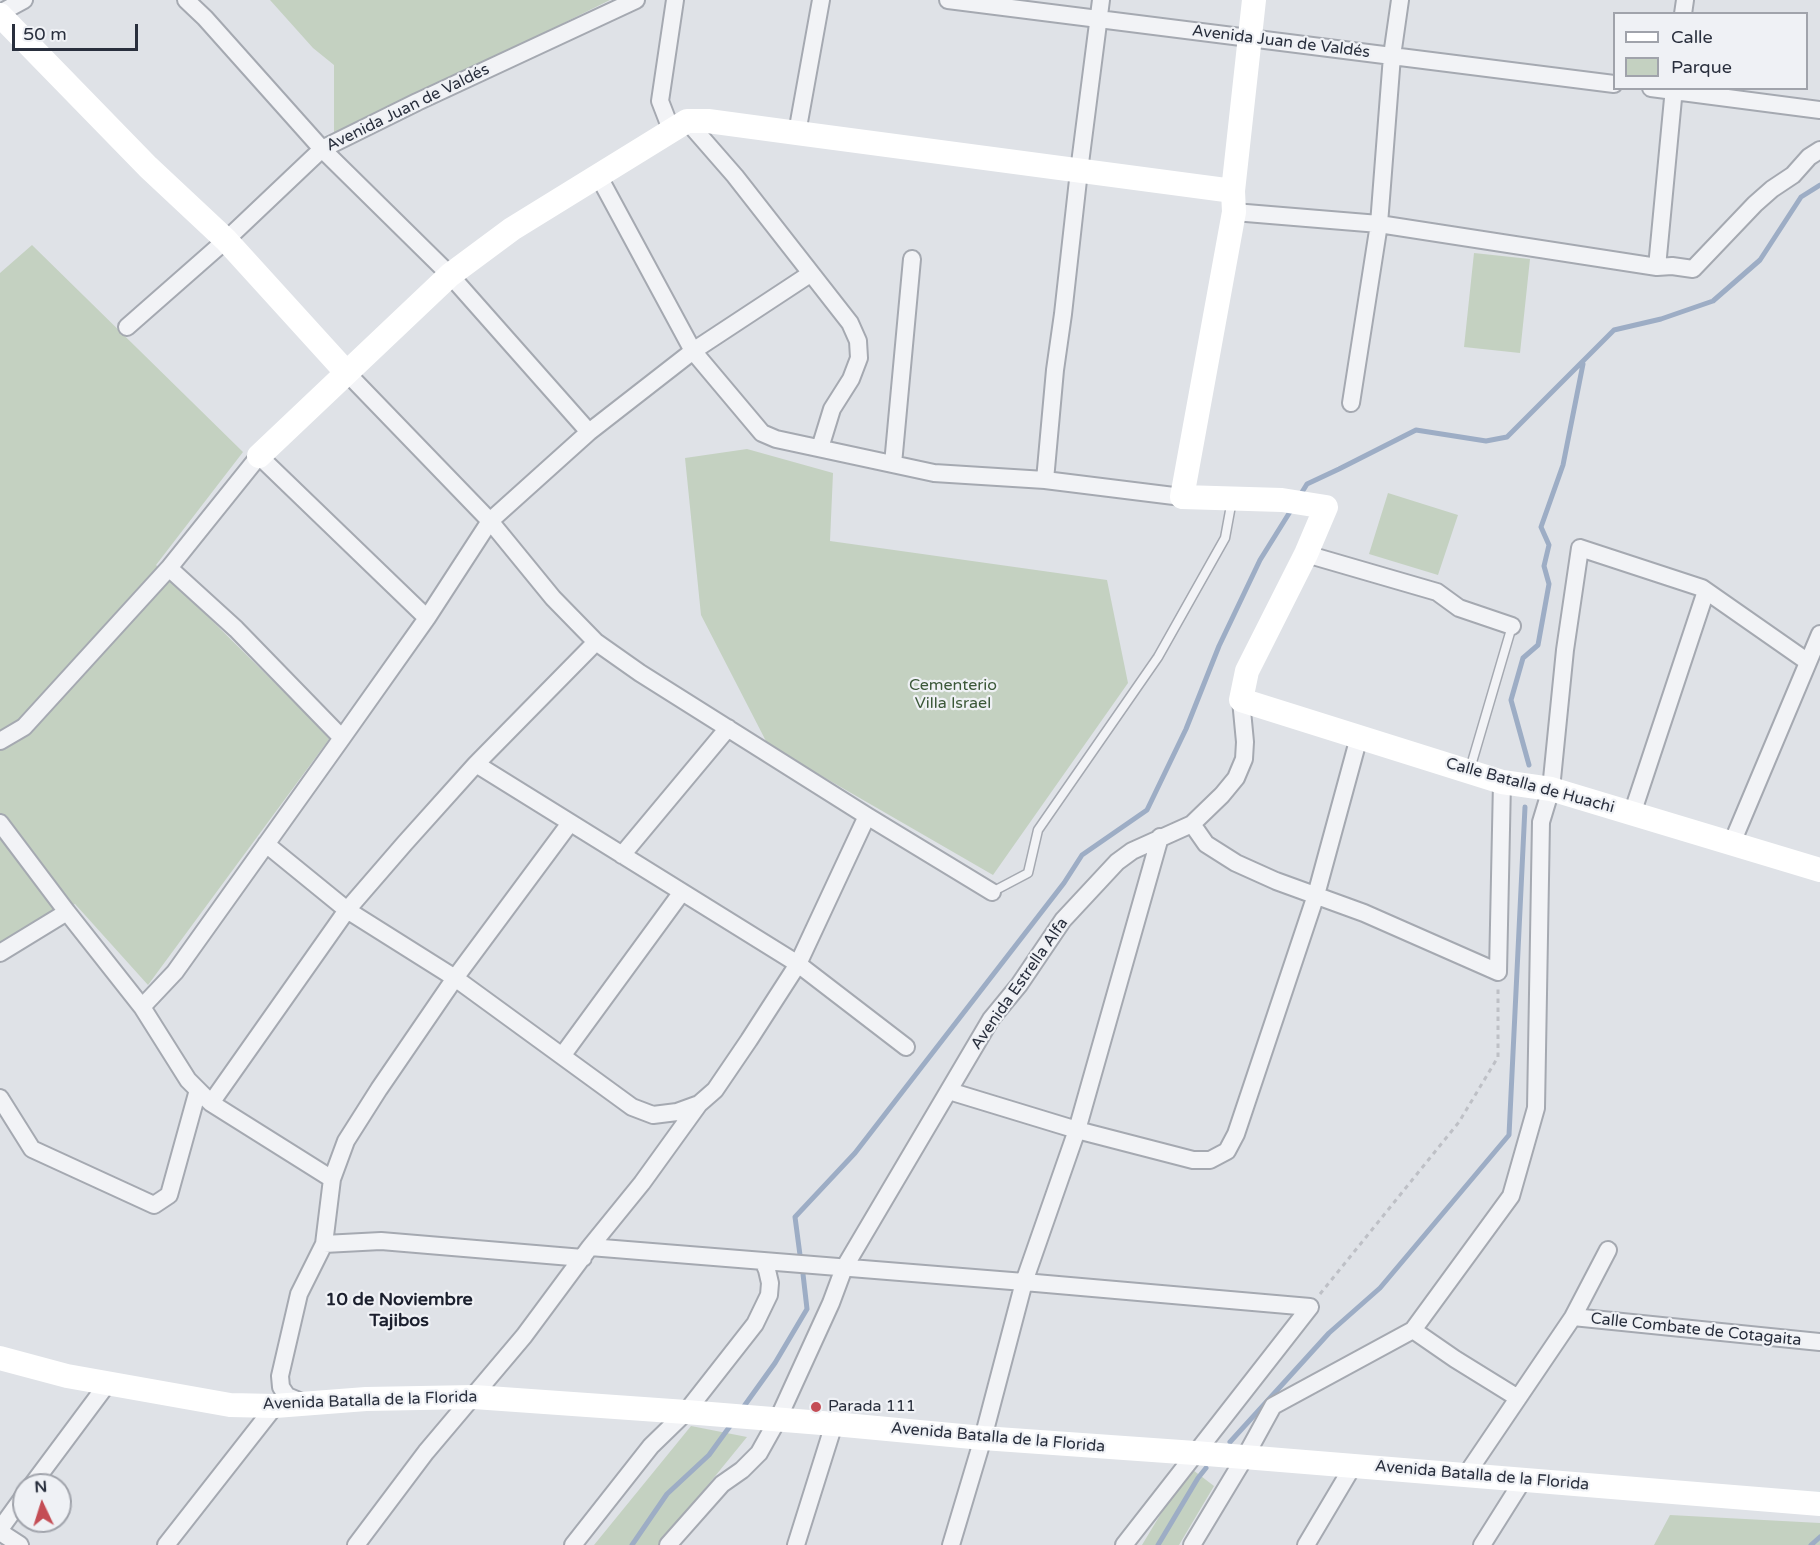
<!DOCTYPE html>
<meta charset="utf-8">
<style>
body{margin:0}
#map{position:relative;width:1820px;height:1545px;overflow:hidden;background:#dfe2e7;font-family:"Varela Round",sans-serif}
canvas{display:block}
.legend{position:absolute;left:1613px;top:12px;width:195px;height:78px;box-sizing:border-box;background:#eff1f5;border:2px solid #a0a3ab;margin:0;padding:8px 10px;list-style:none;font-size:18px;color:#292f3d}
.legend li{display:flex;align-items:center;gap:12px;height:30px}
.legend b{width:30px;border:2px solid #a0a3ab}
.north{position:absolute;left:12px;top:1473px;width:60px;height:60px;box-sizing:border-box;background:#eff1f5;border:2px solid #a0a3ab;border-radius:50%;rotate:356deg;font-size:16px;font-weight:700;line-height:24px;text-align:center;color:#292f3d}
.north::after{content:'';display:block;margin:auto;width:21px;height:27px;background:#c44d55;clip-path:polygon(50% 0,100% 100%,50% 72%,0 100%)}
.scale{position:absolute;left:12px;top:24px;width:126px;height:27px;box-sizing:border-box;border:3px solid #292f3d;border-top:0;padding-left:8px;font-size:18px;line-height:21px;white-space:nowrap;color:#292f3d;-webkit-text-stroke:4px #eff1f5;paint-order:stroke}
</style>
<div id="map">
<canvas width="1820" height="1545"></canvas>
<ul class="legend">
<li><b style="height:8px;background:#fff"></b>Calle</li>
<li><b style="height:16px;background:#c4d1c1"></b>Parque</li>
</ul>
<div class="north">N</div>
<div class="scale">50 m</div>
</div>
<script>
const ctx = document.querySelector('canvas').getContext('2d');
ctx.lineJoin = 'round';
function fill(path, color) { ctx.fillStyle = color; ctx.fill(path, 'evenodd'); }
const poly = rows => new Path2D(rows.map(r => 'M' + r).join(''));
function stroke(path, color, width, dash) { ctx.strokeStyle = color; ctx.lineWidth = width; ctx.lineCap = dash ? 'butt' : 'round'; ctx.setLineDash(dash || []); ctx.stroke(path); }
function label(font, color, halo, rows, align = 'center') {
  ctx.font = font + ' "Varela Round",sans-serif'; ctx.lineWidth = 4.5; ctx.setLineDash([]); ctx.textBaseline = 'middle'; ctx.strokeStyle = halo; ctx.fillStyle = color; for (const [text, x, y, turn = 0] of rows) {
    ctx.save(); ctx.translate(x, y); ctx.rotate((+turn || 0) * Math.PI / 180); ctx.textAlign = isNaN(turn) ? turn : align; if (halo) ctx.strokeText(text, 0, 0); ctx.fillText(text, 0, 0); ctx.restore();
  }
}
fill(poly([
 [270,0,610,0,334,137,334,65,313,48],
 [32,245,243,452,156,565,330,738,148,985,75,904,0,947,0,273],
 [1474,253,1530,259,1520,353,1464,347],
 [747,449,833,473,830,541,1107,580,1128,683,993,875,768,745,701,615,685,458],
 [1388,493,1458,515,1438,575,1369,554],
 [691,1426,747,1437,659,1545,594,1545],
 [1189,1467,1214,1486,1179,1545,1142,1545],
 [1670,1515,1820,1523,1820,1545,1654,1545]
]), '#c4d1c1');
stroke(poly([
 [1299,497,1307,484,1339,469,1416,430,1486,441,1507,437,1614,330,1661,319,1713,301,1760,260,1801,197,1820,185],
 [1529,765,1511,700,1523,658,1538,645,1549,584,1544,566,1549,545,1541,527,1563,465,1583,364],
 [800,1255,795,1217,855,1153,1064,883,1082,855,1147,810,1186,729,1219,646,1260,560,1293,507],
 [742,1409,775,1363,807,1309,803,1274],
 [1230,1442,1329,1333,1380,1288,1509,1135,1525,807],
 [632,1545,667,1494,709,1455,733,1422],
 [1158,1545,1198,1478,1206,1468],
 [1811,1545,1820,1537]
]), '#9dadc5', 5);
const lane = poly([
 [1470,769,1512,626],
 [992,892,1028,873,1038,830,1158,657,1225,538,1232,500]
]);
const street = poly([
 [186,0,205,18,322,149,450,275,589,432],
 [948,0,1614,84],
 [0,13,24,0],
 [1683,14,1685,0],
 [1651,88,1820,110],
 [687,121,735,176,850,323,858,341,859,358,851,379,832,409,820,448],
 [672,132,660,101,675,0],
 [797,133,821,0],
 [598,175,693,351,762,433,776,439,934,473,1045,480,1182,497],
 [1234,212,1379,224,1657,267,1672,266,1693,269,1755,204,1772,189,1793,175,1809,157,1820,150],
 [1657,267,1674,88],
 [127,327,226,240,322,149,417,102,636,0],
 [346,372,490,521,553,598,596,642,640,673,867,816,992,892],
 [1351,403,1379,224,1392,56,1400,0],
 [893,464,912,259],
 [1045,480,1055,370,1063,314,1079,171,1101,0],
 [1306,554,1437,592,1459,608,1512,626],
 [169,568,236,629,342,738],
 [0,741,24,727,169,568,259,456,427,618],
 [476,764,798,964,906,1047],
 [1632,814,1706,591],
 [0,823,67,912,142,1007,188,1080,211,1103,332,1179],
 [1192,824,1206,844,1236,863,1276,881,1364,913,1498,972,1502,782],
 [1732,843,1820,634],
 [266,844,347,910,455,978,632,1107,653,1115,677,1112,699,1104],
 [622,855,728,728],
 [0,953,67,912],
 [142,1007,175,972,342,738,427,618,490,521,589,432,693,351,810,274],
 [562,1056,682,892],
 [949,1091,1077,1130,1193,1160,1210,1160,1227,1151,1236,1134,1316,895,1359,737],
 [0,1098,32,1149,154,1205,169,1195,198,1090],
 [211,1103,347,910,405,843,476,764,596,642],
 [324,1244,381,1241,583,1258],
 [590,1247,1024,1282,1310,1307],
 [1573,1317,1820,1342],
 [1413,1330,1455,1359,1518,1398],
 [304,1403,287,1396,281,1387,280,1376,299,1294,324,1244,332,1179,346,1141,379,1089,455,978,570,823],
 [1466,1475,1573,1317,1608,1250],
 [32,1485,108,1383],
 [0,1529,24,1496],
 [0,1532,20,1545],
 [166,1545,275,1406],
 [356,1545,426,1452,524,1336,590,1247,642,1183,699,1104,715,1090,749,1040,798,964,867,816],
 [573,1545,651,1446,686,1412,755,1324,769,1295,770,1283,767,1270,763,1261],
 [668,1545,722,1484,742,1470,759,1453,778,1419,831,1303,844,1268,991,1019,1019,985,1063,920,1117,862,1132,851,1192,824,1222,795,1236,778,1244,759,1245,742,1241,700],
 [796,1545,834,1424],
 [951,1545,983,1438,1024,1282,1077,1130,1160,837],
 [1124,1545,1310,1307],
 [1192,1545,1245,1457,1273,1406,1413,1330,1511,1196,1536,1108,1541,822,1551,789,1565,650,1580,548,1702,588,1808,662],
 [1306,1545,1353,1466],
 [1482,1545,1523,1480]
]);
stroke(lane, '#a5a9b1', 11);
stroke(street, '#a5a9b1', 20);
stroke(poly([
 [1320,1294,1459,1122,1498,1057,1498,989]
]), '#bec0c6', 3, [4.5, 4.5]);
stroke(lane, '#f2f3f6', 8);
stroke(street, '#f2f3f6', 16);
stroke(poly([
 [1254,0,1233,191,1234,212,1182,497,1282,500,1326,507,1306,554,1247,671,1241,700,1502,782,1551,789,1820,870],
 [0,15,148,167,226,240,346,372],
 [259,456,450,275,512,229,687,121,708,121,797,133,1233,191],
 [0,1358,67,1376,230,1405,275,1406,366,1399,474,1397,686,1412,834,1424,983,1438,1195,1453,1820,1504]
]), '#fff', 24);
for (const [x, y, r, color] of [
 [816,1407,6,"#c44d55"]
]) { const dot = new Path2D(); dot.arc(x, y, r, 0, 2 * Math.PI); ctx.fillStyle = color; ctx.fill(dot); stroke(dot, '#eff1f5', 2); }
label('16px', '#292f3d', '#eff1f5', [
 ["Avenida Juan de Valdés",1281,42,7],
 ["Avenida Juan de Valdés",408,108,-26],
 ["Calle Batalla de Huachi",1530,786,15],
 ["Avenida Estrella Alfa",1020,984,-55],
 ["Calle Combate de Cotagaita",1696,1330,6],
 ["Avenida Batalla de la Florida",370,1401,-2],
 ["Avenida Batalla de la Florida",998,1438,5],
 ["Avenida Batalla de la Florida",1482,1476,5]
]);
label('16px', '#3b5838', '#eff1f5', [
 ["Cementerio",953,686],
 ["Villa Israel",953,704]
]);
label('16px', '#292f3d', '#eff1f5', [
 ["Parada 111",828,1407]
], 'left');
label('bold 18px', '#1c202e', '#eff1f5', [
 ["10 de Noviembre",399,1300],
 ["Tajibos",399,1321]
]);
</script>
